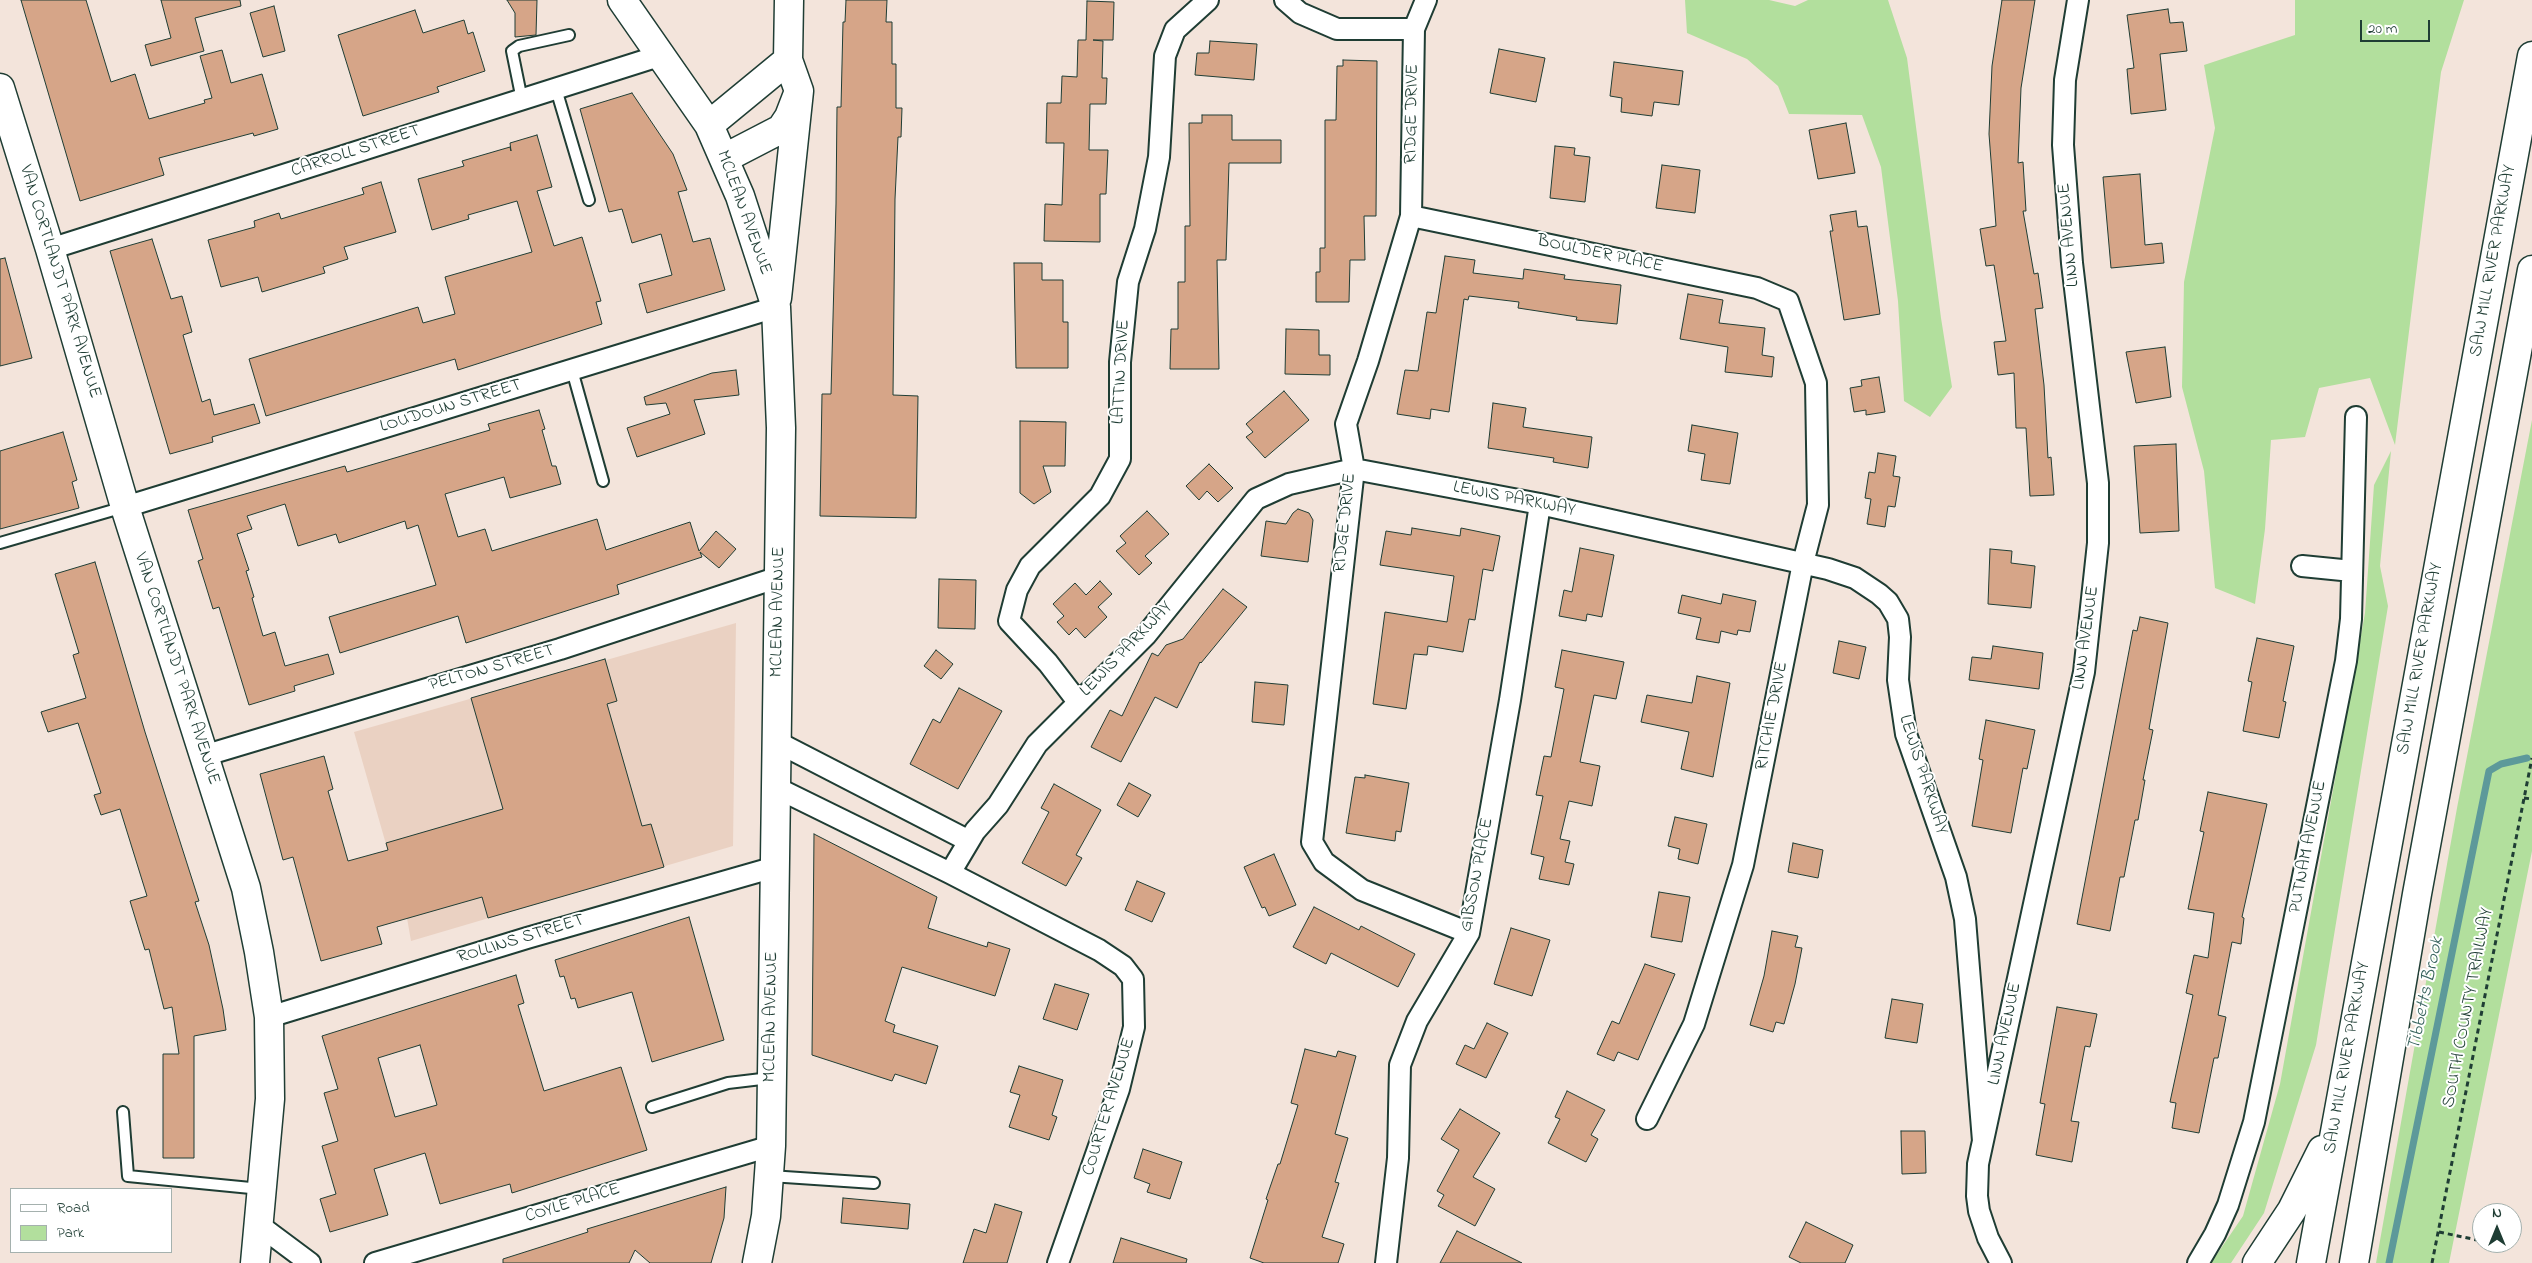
<!DOCTYPE html>
<style>
body{margin:0}
#map{position:relative;width:2532px;height:1263px;overflow:hidden;background:#f3e4db;font-family:"Indie Flower",sans-serif}
canvas{display:block}
.legend{position:absolute;left:10px;top:1188px;width:162px;height:65px;box-sizing:border-box;background:#fff;border:1px solid #a5b1ae;margin:0;padding:6px 9px;list-style:none;font-size:15px;color:#1f3d34}
.legend li{display:flex;align-items:center;gap:10px;height:25px}
.legend b{width:25px;border:1px solid #a5b1ae}
.north{position:absolute;left:2472px;top:1203px;width:50px;height:50px;box-sizing:border-box;background:#fff;border:1px solid #a5b1ae;border-radius:50%;rotate:0deg;font-size:14px;font-weight:700;line-height:20px;text-align:center;color:#1f3d34}
.north::after{content:'';display:block;margin:auto;width:18px;height:22px;background:#1f3d34;clip-path:polygon(50% 0,100% 100%,50% 72%,0 100%)}
.scale{position:absolute;left:2360px;top:20px;width:70px;height:22px;box-sizing:border-box;border:2px solid #1f3d34;border-top:0;padding-left:6px;font-size:15px;line-height:18px;white-space:nowrap;color:#1f3d34;-webkit-text-stroke:4px #fff;paint-order:stroke}
</style>
<div id="map">
<canvas width="2532" height="1263"></canvas>
<ul class="legend">
<li><b style="height:6px;background:#fff"></b>Road</li>
<li><b style="height:14px;background:#b2df9d"></b>Park</li>
</ul>
<div class="north">N</div>
<div class="scale">20 m</div>
</div>
<script>
const ctx = document.querySelector('canvas').getContext('2d');
ctx.lineJoin = 'round';
function fill(path, color) { ctx.fillStyle = color; ctx.fill(path, 'evenodd'); }
const poly = rows => new Path2D(rows.map(r => 'M' + r).join(''));
function stroke(path, color, width, dash) { ctx.strokeStyle = color; ctx.lineWidth = width; ctx.lineCap = dash ? 'butt' : 'round'; ctx.setLineDash(dash || []); ctx.stroke(path); }
function label(font, color, halo, rows, align = 'center') {
  ctx.font = font + ' "Indie Flower",sans-serif'; ctx.lineWidth = 4; ctx.setLineDash([]); ctx.textBaseline = 'middle'; ctx.strokeStyle = halo; ctx.fillStyle = color; for (const [text, x, y, turn = 0] of rows) {
    ctx.save(); ctx.translate(x, y); ctx.rotate((+turn || 0) * Math.PI / 180); ctx.textAlign = isNaN(turn) ? turn : align; if (halo) ctx.strokeText(text, 0, 0); ctx.fillText(text, 0, 0); ctx.restore();
  }
}
fill(poly([
 [736,623,733,846,411,941,407,918,354,732]
]), '#ead1c2');
fill(poly([
 [1685,0,1769,0,1795,6,1808,0,1888,0,1907,58,1941,318,1952,387,1930,417,1904,401,1898,301,1881,167,1862,115,1789,114,1778,86,1747,59,1687,33],
 [2295,0,2464,0,2441,72,2395,445,2370,378,2319,388,2305,437,2271,440,2265,529,2255,604,2215,588,2204,471,2182,387,2184,282,2215,128,2204,65,2295,35],
 [2532,420,2532,851,2449,1263,2376,1263,2457,808],
 [2391,451,2380,566,2388,606,2316,1045,2264,1213,2231,1263,2211,1263,2243,1216,2280,1084,2365,613,2374,485]
]), '#b2df9d');
stroke(poly([
 [2389,1263,2489,771,2501,764,2527,758]
]), '#5d999a', 7);
const building = poly([
 [21,0,86,0,111,82,135,74,149,119,205,103,204,100,212,98,200,56,222,50,231,83,262,74,278,129,254,136,253,133,159,158,164,175,80,201,21,0],
 [161,0,240,0,241,6,195,18,204,51,151,66,145,45,171,38,161,0],
 [507,0,537,0,536,35,515,37,515,13,507,0],
 [846,0,887,0,886,22,892,22,892,64,896,64,896,108,902,108,901,137,898,137,895,199,893,395,918,396,916,518,820,516,822,394,831,394,836,204,837,107,841,107,843,22,845,22,846,0],
 [2002,0,2035,0,2021,88,2018,163,2023,162,2026,211,2023,211,2034,274,2038,273,2043,308,2035,309,2044,385,2048,458,2051,457,2054,495,2030,496,2026,428,2016,428,2014,373,1998,375,1994,342,2006,341,1994,265,1986,266,1980,229,1996,226,1989,134,1992,66,2002,0],
 [1087,1,1114,2,1113,40,1093,40,1103,41,1102,78,1107,78,1106,104,1090,104,1089,150,1108,150,1106,194,1100,194,1100,242,1044,241,1045,204,1062,205,1064,143,1046,143,1047,103,1061,103,1062,76,1077,77,1078,40,1086,40,1087,1],
 [274,6,285,51,263,57,250,13,274,6],
 [2168,9,2170,23,2183,22,2187,51,2160,54,2166,110,2131,114,2127,69,2134,68,2127,15,2168,9],
 [415,10,423,33,464,20,468,34,473,32,485,71,437,87,439,92,363,116,338,35,415,10],
 [1210,41,1257,44,1254,80,1195,75,1197,53,1209,53,1210,41],
 [1499,49,1545,58,1536,102,1490,93,1499,49],
 [1343,60,1377,61,1376,216,1364,216,1365,260,1350,260,1349,302,1316,302,1316,272,1320,272,1320,248,1325,248,1325,120,1336,120,1337,66,1343,66,1343,60],
 [1614,62,1683,71,1679,105,1654,102,1652,116,1621,112,1622,98,1610,96,1614,62],
 [632,93,673,154,687,190,678,192,693,242,710,238,725,290,647,313,639,284,672,275,661,234,632,243,622,209,609,212,580,109,632,93],
 [1202,115,1232,115,1232,140,1281,140,1281,163,1229,163,1226,260,1217,260,1219,369,1170,369,1171,329,1178,329,1178,282,1185,282,1185,226,1190,226,1189,123,1202,123,1202,115],
 [1846,123,1855,173,1818,179,1809,130,1846,123],
 [537,135,552,187,537,191,554,246,582,237,601,301,596,302,602,324,458,370,455,359,266,416,249,359,418,307,423,323,455,314,445,277,532,252,517,201,468,215,469,219,432,230,418,179,464,166,462,161,510,147,511,151,510,143,537,135],
 [1555,146,1575,148,1574,155,1590,157,1585,202,1550,198,1555,146],
 [1662,165,1700,170,1695,213,1656,208,1662,165],
 [2140,174,2145,245,2162,243,2164,263,2111,268,2103,177,2140,174],
 [381,182,396,232,344,247,348,259,323,267,325,273,262,292,258,277,221,287,208,240,255,227,254,221,279,213,281,219,364,194,362,188,381,182],
 [1856,211,1858,227,1867,226,1880,314,1844,320,1830,231,1833,231,1830,215,1856,211],
 [152,239,171,299,182,296,192,332,183,335,202,402,210,399,214,415,254,404,260,423,212,437,213,442,170,454,110,251,152,239],
 [1445,256,1475,260,1473,273,1523,279,1524,269,1565,275,1564,279,1621,285,1617,324,1576,320,1577,317,1518,308,1519,302,1469,296,1468,300,1464,299,1449,412,1431,409,1430,419,1397,414,1405,370,1418,371,1427,312,1436,313,1445,256],
 [5,258,32,358,0,366,0,259,5,258],
 [1014,263,1042,263,1042,280,1063,280,1063,322,1068,322,1068,368,1016,368,1014,263],
 [1688,294,1723,300,1719,323,1765,328,1762,355,1774,357,1772,377,1725,372,1728,347,1680,339,1688,294],
 [1286,329,1319,330,1319,355,1330,355,1330,375,1285,374,1286,329],
 [2165,347,2171,397,2136,403,2126,352,2165,347],
 [736,370,739,395,694,400,705,434,637,457,627,428,670,414,666,403,646,405,644,397,712,373,736,370],
 [1879,377,1885,412,1866,415,1866,410,1854,412,1850,388,1862,386,1861,380,1879,377],
 [1284,391,1309,420,1265,458,1246,437,1253,432,1246,424,1284,391],
 [1493,403,1526,408,1523,427,1592,437,1588,468,1553,462,1554,458,1488,448,1493,403],
 [539,410,545,429,542,430,552,466,556,466,561,484,510,498,504,477,445,494,458,537,485,529,492,551,597,519,606,550,690,522,699,551,716,531,736,549,719,568,700,552,702,557,617,585,619,594,466,643,458,616,340,653,329,617,436,585,418,525,407,529,405,521,339,543,336,534,298,546,285,504,247,516,252,529,237,534,249,570,246,571,254,597,252,598,263,636,275,632,285,666,328,654,334,674,294,686,295,691,249,705,219,607,213,609,205,583,198,561,203,559,188,510,345,466,347,472,490,430,488,424,539,410],
 [1020,421,1066,422,1065,466,1043,466,1051,492,1034,504,1020,493,1020,421],
 [1692,425,1738,433,1730,484,1701,480,1705,454,1688,451,1692,425],
 [63,432,77,480,72,482,79,508,0,529,0,451,63,432],
 [2176,444,2179,531,2140,533,2134,446,2176,444],
 [1878,453,1896,456,1893,476,1900,477,1895,507,1888,506,1885,527,1867,524,1871,499,1865,498,1869,472,1875,473,1878,453],
 [1209,464,1233,488,1218,502,1207,491,1199,500,1186,486,1209,464],
 [1298,509,1309,513,1313,520,1308,562,1261,556,1266,521,1286,524,1293,513,1298,509],
 [1147,511,1169,534,1145,556,1152,563,1139,575,1116,551,1126,543,1120,536,1147,511],
 [1412,528,1460,536,1461,528,1500,536,1493,571,1483,569,1475,620,1469,619,1463,652,1428,646,1427,655,1414,654,1406,709,1373,704,1385,612,1447,622,1454,576,1380,565,1386,531,1411,535,1412,528],
 [1580,548,1614,555,1602,617,1587,614,1586,621,1559,616,1564,590,1572,592,1580,548],
 [1990,549,2012,551,2011,563,2035,566,2031,608,1988,604,1990,549],
 [95,562,145,732,199,901,195,902,209,945,223,1009,226,1030,194,1036,194,1158,163,1158,163,1054,179,1054,172,1007,164,1009,149,949,145,950,130,901,147,896,120,809,101,815,94,795,101,793,78,723,48,732,41,712,86,698,73,655,79,653,55,574,95,562],
 [939,579,976,580,975,629,938,628,939,579],
 [1100,581,1112,594,1098,607,1107,617,1085,638,1076,628,1069,635,1057,622,1064,616,1053,604,1075,583,1086,595,1100,581],
 [1223,589,1247,607,1201,663,1200,662,1177,708,1155,697,1121,762,1091,747,1110,710,1122,716,1152,653,1158,656,1166,645,1183,639,1223,589],
 [1723,594,1756,601,1750,632,1738,630,1737,635,1721,631,1719,643,1696,639,1701,618,1678,613,1682,595,1721,604,1723,594],
 [2140,617,2168,623,2149,729,2153,730,2143,780,2145,780,2138,820,2135,820,2124,877,2120,877,2110,931,2077,924,2133,630,2137,631,2140,617],
 [2257,638,2294,646,2283,701,2286,702,2279,738,2243,731,2252,682,2248,681,2257,638],
 [1839,641,1866,647,1859,679,1833,673,1839,641],
 [1993,646,2043,653,2039,689,1969,680,1972,657,1991,659,1993,646],
 [936,650,953,664,941,679,924,666,936,650],
 [1562,650,1624,662,1616,699,1594,695,1580,762,1600,766,1592,806,1569,801,1560,839,1570,841,1565,862,1574,864,1569,885,1539,879,1544,857,1531,854,1543,796,1536,795,1544,756,1551,757,1564,689,1555,687,1562,650],
 [605,659,617,701,607,704,642,826,651,824,664,867,488,918,482,897,377,927,382,944,321,961,293,857,283,860,260,774,324,756,333,789,328,791,348,861,388,850,386,843,503,809,471,698,605,659],
 [1697,676,1730,683,1713,777,1681,769,1689,732,1641,722,1647,695,1692,703,1697,676],
 [1255,682,1288,685,1284,725,1252,722,1255,682],
 [959,688,1002,711,958,789,910,764,933,719,940,723,959,688],
 [1986,720,2035,730,2027,769,2023,768,2011,833,1972,826,1983,760,1979,759,1986,720],
 [1365,775,1409,783,1401,832,1396,831,1395,841,1346,833,1355,777,1365,778,1365,775],
 [1129,783,1151,795,1138,817,1117,805,1129,783],
 [1054,784,1101,810,1076,855,1082,858,1066,886,1022,863,1049,812,1041,808,1054,784],
 [2208,792,2267,804,2242,917,2244,918,2241,944,2232,942,2218,1015,2226,1017,2218,1058,2214,1058,2199,1133,2172,1128,2176,1103,2170,1102,2193,995,2186,993,2194,955,2208,958,2214,913,2188,909,2204,832,2200,831,2208,792],
 [1675,817,1707,824,1698,864,1678,859,1680,849,1668,846,1675,817],
 [814,834,937,897,928,928,987,947,988,942,1010,949,995,996,902,967,885,1021,895,1025,893,1032,938,1046,926,1084,895,1074,892,1081,812,1055,814,834],
 [1793,843,1823,850,1818,878,1788,872,1793,843],
 [1274,854,1296,905,1269,916,1265,907,1262,908,1244,867,1274,854],
 [1137,881,1165,893,1152,922,1125,910,1137,881],
 [1659,892,1690,897,1682,942,1651,937,1659,892],
 [1314,907,1359,930,1361,926,1415,954,1398,987,1331,953,1326,964,1293,947,1314,907],
 [689,917,724,1040,652,1062,632,992,578,1008,575,998,571,999,564,976,560,977,555,960,689,917],
 [1511,928,1550,940,1532,996,1494,984,1511,928],
 [1772,931,1798,936,1795,947,1802,948,1795,984,1784,1024,1776,1022,1773,1032,1750,1025,1764,976,1772,931],
 [1645,964,1675,974,1638,1060,1618,1052,1614,1061,1597,1054,1612,1021,1619,1024,1645,964],
 [516,975,524,1003,518,1005,544,1091,621,1067,647,1150,512,1193,510,1184,440,1204,425,1153,374,1169,388,1215,330,1232,320,1199,336,1194,322,1146,338,1141,324,1093,338,1089,322,1036,516,975],
 [420,1045,437,1105,395,1117,378,1058,420,1045],
 [1055,984,1089,994,1077,1030,1043,1019,1055,984],
 [1892,999,1923,1004,1917,1043,1885,1038,1892,999],
 [2057,1007,2097,1014,2090,1047,2085,1046,2071,1121,2079,1122,2072,1162,2036,1155,2045,1104,2040,1103,2057,1007],
 [1487,1023,1508,1033,1486,1078,1456,1064,1465,1045,1474,1049,1487,1023],
 [1305,1049,1336,1057,1338,1051,1356,1056,1335,1134,1348,1138,1335,1182,1339,1183,1322,1237,1344,1244,1338,1263,1264,1263,1250,1258,1268,1200,1266,1199,1278,1164,1280,1164,1298,1105,1291,1103,1305,1049],
 [1019,1066,1063,1080,1052,1115,1057,1117,1049,1140,1009,1127,1020,1095,1010,1092,1019,1066],
 [1567,1091,1605,1110,1591,1135,1598,1139,1586,1162,1548,1143,1560,1119,1555,1117,1567,1091],
 [1460,1109,1500,1133,1473,1177,1495,1189,1475,1226,1438,1206,1444,1195,1437,1191,1459,1150,1441,1139,1460,1109],
 [1901,1131,1925,1131,1926,1173,1902,1174,1901,1131],
 [1143,1149,1182,1162,1170,1199,1147,1192,1150,1184,1134,1178,1143,1149],
 [726,1187,724,1218,711,1263,650,1263,635,1250,629,1263,503,1263,503,1259,588,1232,587,1229,726,1187],
 [843,1198,910,1204,908,1229,841,1223,843,1198],
 [995,1204,1022,1212,1007,1263,963,1263,974,1229,986,1233,995,1204],
 [1806,1222,1853,1245,1845,1263,1801,1263,1789,1257,1806,1222],
 [1457,1231,1522,1263,1440,1263,1457,1231],
 [1121,1238,1187,1259,1186,1263,1113,1263,1121,1238]
]);
fill(building, '#d6a588');
stroke(building, '#1f3d34', 1);
const lane = poly([
 [556,89,589,200],
 [522,100,512,51,519,46,569,35],
 [572,370,603,481],
 [0,543,124,507],
 [652,1107,728,1083,770,1078],
 [123,1112,128,1176,261,1189],
 [770,1176,874,1183]
]);
const street = poly([
 [1285,0,1300,13,1337,29,1414,29],
 [1426,0,1414,29,1411,216,1368,361,1346,424,1354,469,1312,842,1324,862,1362,890,1469,933],
 [1411,216,1757,288,1788,301,1816,383,1818,505,1803,563,1743,865,1694,1024,1647,1119],
 [50,249,662,55],
 [125,507,776,307],
 [2302,566,2352,571],
 [1078,702,1048,663,1009,621,1017,590,1030,566,1100,496,1120,459,1120,362,1128,282,1145,229,1159,157,1165,56,1175,30,1208,0],
 [777,742,969,841],
 [203,756,560,649,779,577],
 [777,788,950,873,1099,950,1123,966,1133,979,1134,1027,1119,1089,1058,1263],
 [950,873,975,831,998,805,1037,744,1146,635,1256,499,1289,484,1354,469,1540,504,1828,569,1855,578,1879,594,1888,602,1898,619,1900,637,1898,680,1906,734,1956,877,1965,919,1983,1141],
 [269,1017,527,938,775,867],
 [259,1225,310,1263],
 [375,1263,771,1146],
 [1386,1263,1398,1158,1400,1065,1417,1021,1469,933,1510,700,1540,504],
 [2001,1263,1988,1238,1979,1211,1977,1196,1978,1164,2084,672,2098,543,2098,483,2072,263,2063,145,2065,80,2078,0],
 [2198,1263,2215,1234,2228,1205,2254,1122,2346,661,2351,619,2356,417]
]);
const secondary = poly([
 [622,0,709,125,740,196,776,307,781,428,771,1146,766,1216,757,1263],
 [0,88,50,249,125,507,246,888,259,952,269,1017,270,1099,255,1263],
 [709,125,788,60],
 [725,158,781,129,789,117,799,91,788,60,789,0],
 [777,298,799,91]
]);
const highway = poly([
 [2257,1263,2292,1210,2322,1150],
 [2311,1263,2532,56],
 [2354,1263,2417,894,2532,270]
]);
stroke(lane, '#1f3d34', 14);
stroke(street, '#1f3d34', 24);
stroke(secondary, '#1f3d34', 31);
stroke(highway, '#1f3d34', 31);
stroke(poly([
 [2524,798,2532,799],
 [2439,1232,2477,1240],
 [2432,1263,2532,758]
]), '#1f3d34', 3, [5, 4]);
stroke(lane, '#fff', 10);
stroke(street, '#fff', 20);
stroke(secondary, '#fff', 28);
stroke(highway, '#fff', 28);
label('18px', '#1f3d34', '#fff', [
 ["RIDGE DRIVE",1413,114,-89],
 ["CARROLL STREET",356,152,-18],
 ["MCLEAN AVENUE",743,213,70],
 ["LINN AVENUE",2070,235,-95],
 ["BOULDER PLACE",1600,255,12],
 ["SAW MILL RIVER PARKWAY",2494,261,-80],
 ["VAN CORTLANDT PARK AVENUE",59,282,73],
 ["LATTIN DRIVE",1122,372,-87],
 ["LOUDOUN STREET",451,407,-17],
 ["LEWIS PARKWAY",1514,500,11],
 ["RIDGE DRIVE",1346,523,-84],
 ["MCLEAN AVENUE",779,612,-89],
 ["LINN AVENUE",2087,638,-82],
 ["LEWIS PARKWAY",1127,650,-46],
 ["SAW MILL RIVER PARKWAY",2421,659,-80],
 ["VAN CORTLANDT PARK AVENUE",176,669,72],
 ["PELTON STREET",492,669,-16],
 ["RITCHIE DRIVE",1773,716,-79],
 ["LEWIS PARKWAY",1922,775,72],
 ["PUTNAM AVENUE",2309,847,-79],
 ["GIBSON PLACE",1478,875,-79],
 ["ROLLINS STREET",521,940,-17],
 ["SOUTH COUNTY TRAILWAY",2469,1008,-79],
 ["MCLEAN AVENUE",772,1017,-89],
 ["LINN AVENUE",2006,1034,-78],
 ["SAW MILL RIVER PARKWAY",2348,1058,-80],
 ["COURTER AVENUE",1110,1107,-73],
 ["COYLE PLACE",573,1204,-17]
]);
label('italic 19px', '#39645e', '#fff', [
 ["Tibbetts Brook",2427,994,-78]
]);
</script>
